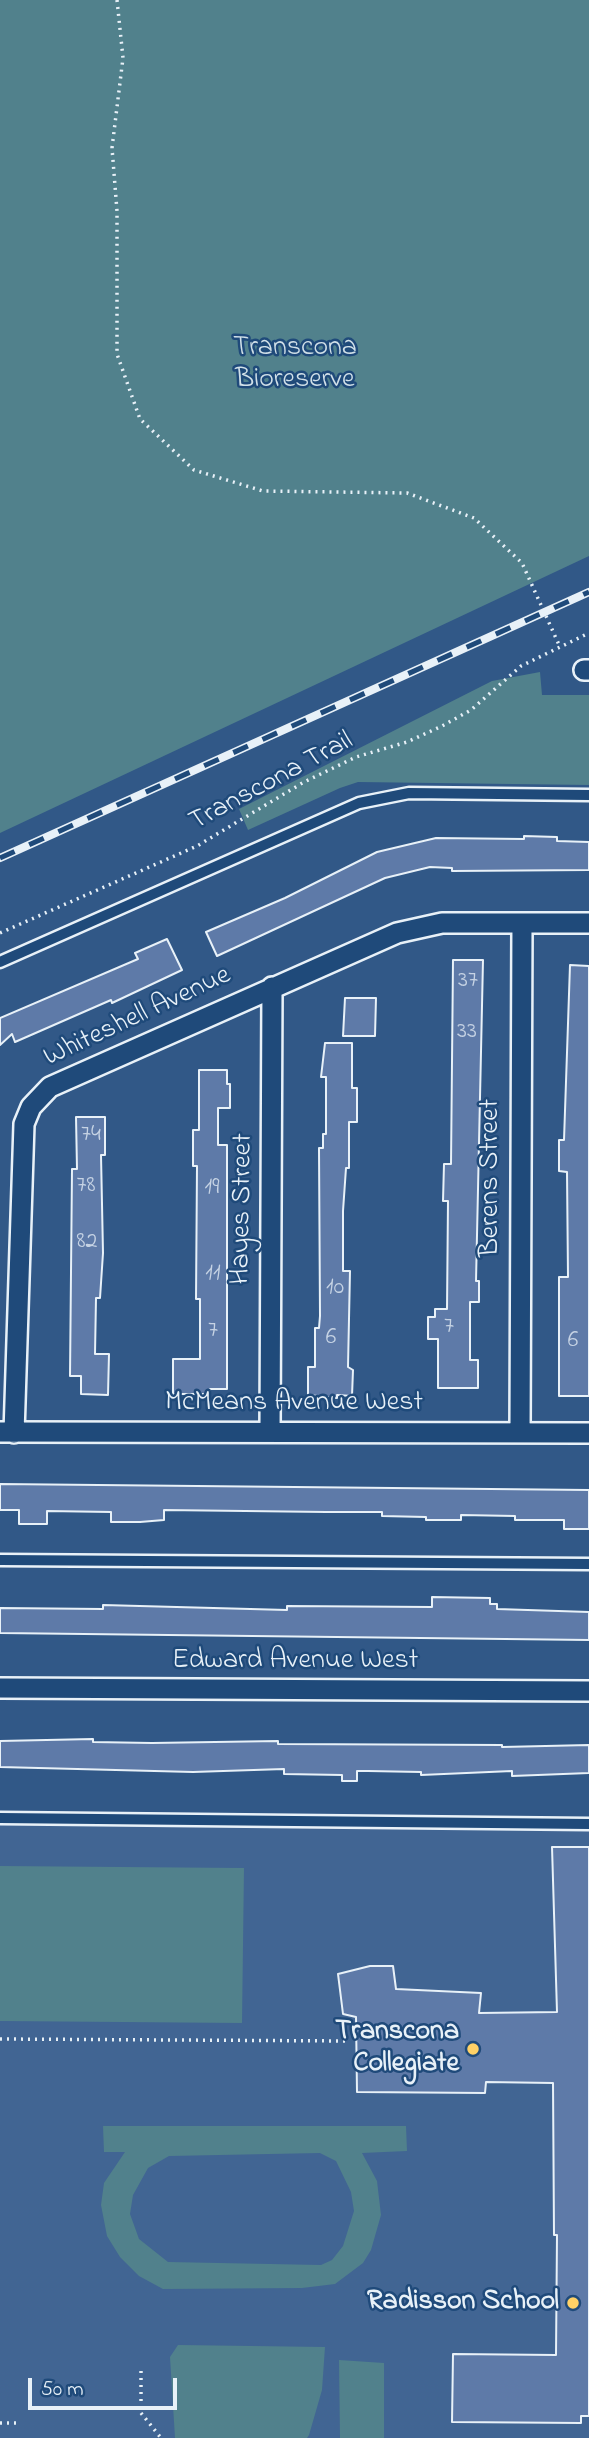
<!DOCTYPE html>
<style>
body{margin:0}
#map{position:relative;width:589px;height:2438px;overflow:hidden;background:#315887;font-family:"Indie Flower",sans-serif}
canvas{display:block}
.scale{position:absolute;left:28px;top:2378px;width:149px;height:32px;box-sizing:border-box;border:4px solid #e8f1f8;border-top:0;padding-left:9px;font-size:21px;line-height:24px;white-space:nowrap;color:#e8f1f8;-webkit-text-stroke:5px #1f4a7a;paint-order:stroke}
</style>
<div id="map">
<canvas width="589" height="2438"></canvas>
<div class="scale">50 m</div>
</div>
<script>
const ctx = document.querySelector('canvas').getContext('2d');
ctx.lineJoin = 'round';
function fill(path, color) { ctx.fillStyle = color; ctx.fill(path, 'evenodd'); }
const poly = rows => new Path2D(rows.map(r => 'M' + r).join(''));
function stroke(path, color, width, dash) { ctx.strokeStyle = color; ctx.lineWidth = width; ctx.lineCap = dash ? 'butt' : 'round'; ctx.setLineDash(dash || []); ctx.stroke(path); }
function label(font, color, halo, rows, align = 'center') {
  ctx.font = font + ' "Indie Flower",sans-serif'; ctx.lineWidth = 5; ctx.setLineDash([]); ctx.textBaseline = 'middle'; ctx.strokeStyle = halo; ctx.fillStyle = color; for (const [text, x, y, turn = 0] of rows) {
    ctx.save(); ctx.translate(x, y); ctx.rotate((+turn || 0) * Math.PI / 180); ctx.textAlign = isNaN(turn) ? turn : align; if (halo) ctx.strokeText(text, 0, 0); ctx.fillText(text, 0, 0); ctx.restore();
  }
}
fill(poly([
 [0,1818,589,1824,589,2438,0,2438]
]), '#416593');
fill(poly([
 [0,0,589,0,589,556,0,833],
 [540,672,542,695,589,695,589,785,358,782,340,788,248,830,239,809,492,681],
 [0,1866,244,1868,242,2023,0,2021],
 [103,2126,406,2126,407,2151,362,2153,377,2181,381,2215,371,2250,363,2263,335,2284,302,2288,163,2289,139,2276,120,2257,107,2236,101,2205,104,2183,125,2152,104,2152],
 [320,2153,336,2161,351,2192,354,2211,343,2246,332,2260,321,2265,168,2262,139,2239,130,2214,133,2195,148,2168,169,2156],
 [178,2345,325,2347,322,2390,309,2435,307,2438,175,2438,170,2357],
 [339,2360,384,2363,384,2438,340,2438]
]), '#51818c');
const building = poly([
 [524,836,557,837,557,841,589,842,589,870,452,871,452,868,430,867,385,878,217,956,206,932,285,898,377,852,436,838,524,839,524,836],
 [167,939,182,970,112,1003,111,1000,15,1042,12,1034,0,1045,0,1018,138,959,135,953,167,939],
 [453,960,483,960,476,1281,479,1281,479,1302,470,1302,470,1360,478,1360,478,1388,438,1388,438,1339,428,1339,428,1317,435,1317,435,1309,447,1309,448,1201,443,1201,444,1164,451,1164,453,960],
 [570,965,589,966,589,1396,559,1396,559,1277,568,1277,567,1172,559,1171,559,1140,564,1140,570,965],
 [345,998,376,998,375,1036,343,1036,345,998],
 [325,1043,352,1043,352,1088,357,1088,357,1122,349,1122,349,1168,346,1168,343,1211,343,1271,350,1271,348,1367,353,1370,352,1396,337,1395,337,1398,308,1395,308,1367,315,1367,315,1328,319,1328,320,1316,319,1148,323,1148,323,1134,326,1134,326,1077,321,1077,325,1043],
 [199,1070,227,1070,227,1084,230,1084,230,1108,218,1108,218,1145,227,1145,227,1389,210,1389,210,1394,173,1394,173,1359,200,1359,200,1299,196,1299,197,1166,193,1166,193,1130,199,1130,199,1070],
 [76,1117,105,1117,105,1155,101,1155,103,1253,100,1298,96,1298,95,1354,109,1354,108,1395,81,1394,81,1376,70,1376,72,1169,77,1169,76,1117],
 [0,1484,589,1490,589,1529,564,1529,564,1520,515,1520,515,1516,461,1515,461,1520,426,1520,426,1517,382,1516,382,1512,326,1512,164,1510,164,1520,140,1522,111,1522,111,1512,47,1511,47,1524,19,1524,19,1510,0,1510,0,1484],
 [432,1597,490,1598,490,1604,497,1604,497,1609,589,1612,589,1640,0,1633,0,1608,103,1609,103,1605,287,1610,287,1606,432,1607,432,1597],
 [93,1739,93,1742,152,1743,278,1741,278,1744,502,1745,502,1747,589,1745,589,1773,512,1776,512,1771,421,1775,421,1772,368,1771,357,1771,357,1781,342,1781,342,1775,284,1774,284,1769,193,1772,0,1767,0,1741,93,1739],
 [552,1847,589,1847,589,2416,581,2416,581,2423,452,2422,453,2354,556,2355,557,2235,554,2235,553,2083,486,2082,485,2093,357,2092,356,2017,343,2014,338,1974,370,1966,393,1966,396,1989,481,1993,479,2013,557,2012,552,1847]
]);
fill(building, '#5e7aa8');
stroke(building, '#e8f1f8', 2);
const lane = poly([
 [0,962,359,803,409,793,589,795],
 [0,1560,589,1564],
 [0,1818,589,1824]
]);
const street = poly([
 [584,670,589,670],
 [0,1432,589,1433],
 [270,1432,272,987],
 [14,1433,24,1124,31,1107,50,1087,397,933,442,923,589,923],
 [520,1433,522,923],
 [0,1688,589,1691]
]);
stroke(lane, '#e8f1f8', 15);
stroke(street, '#e8f1f8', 24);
stroke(poly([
 [117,0,123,58,112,148,117,211,117,354,140,419,194,470,263,491,407,493,474,518,522,563,560,647],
 [0,933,197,846,304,782,356,757,407,742,442,726,471,710,521,666,589,633],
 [0,2039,350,2041],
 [141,2371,141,2413,161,2438],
 [0,2423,17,2423]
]), '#e8f1f8', 3.5, [2, 5]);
stroke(lane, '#1f4a7a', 10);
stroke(street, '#1f4a7a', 19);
const rail = poly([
 [0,858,589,592]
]);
stroke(rail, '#e8f1f8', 8);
stroke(rail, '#1f4a7a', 5, [16]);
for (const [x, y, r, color] of [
 [473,2049,7,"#ffd166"],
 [573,2303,7,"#ffd166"]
]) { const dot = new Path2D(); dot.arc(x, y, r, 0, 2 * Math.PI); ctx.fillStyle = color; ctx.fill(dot); stroke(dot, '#1f4a7a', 2.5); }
label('24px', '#c6d3e4', null, [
 ["37",468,982],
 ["33",467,1033],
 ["74",91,1136],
 ["78",86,1187],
 ["19",212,1189],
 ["82",87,1243],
 ["11",213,1275],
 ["10",335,1289],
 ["7",449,1328],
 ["7",213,1332],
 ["6",331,1339],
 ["6",573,1342]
]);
label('28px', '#d1e0e8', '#1f4a7a', [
 ["Transcona",295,349],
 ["Bioreserve",295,381]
]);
label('28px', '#e8f1f8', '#1f4a7a', [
 ["Transcona Trail",272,783,-28],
 ["Whiteshell Avenue",138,1018,-25],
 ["Berens Street",492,1178,-90],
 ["Hayes Street",244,1209,-89],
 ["McMeans Avenue West",294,1404],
 ["Edward Avenue West",295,1662]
]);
label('bold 28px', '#e8f1f8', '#1f4a7a', [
 ["Transcona",459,2033],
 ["Collegiate",459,2065],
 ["Radisson School",559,2303]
], 'right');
</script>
